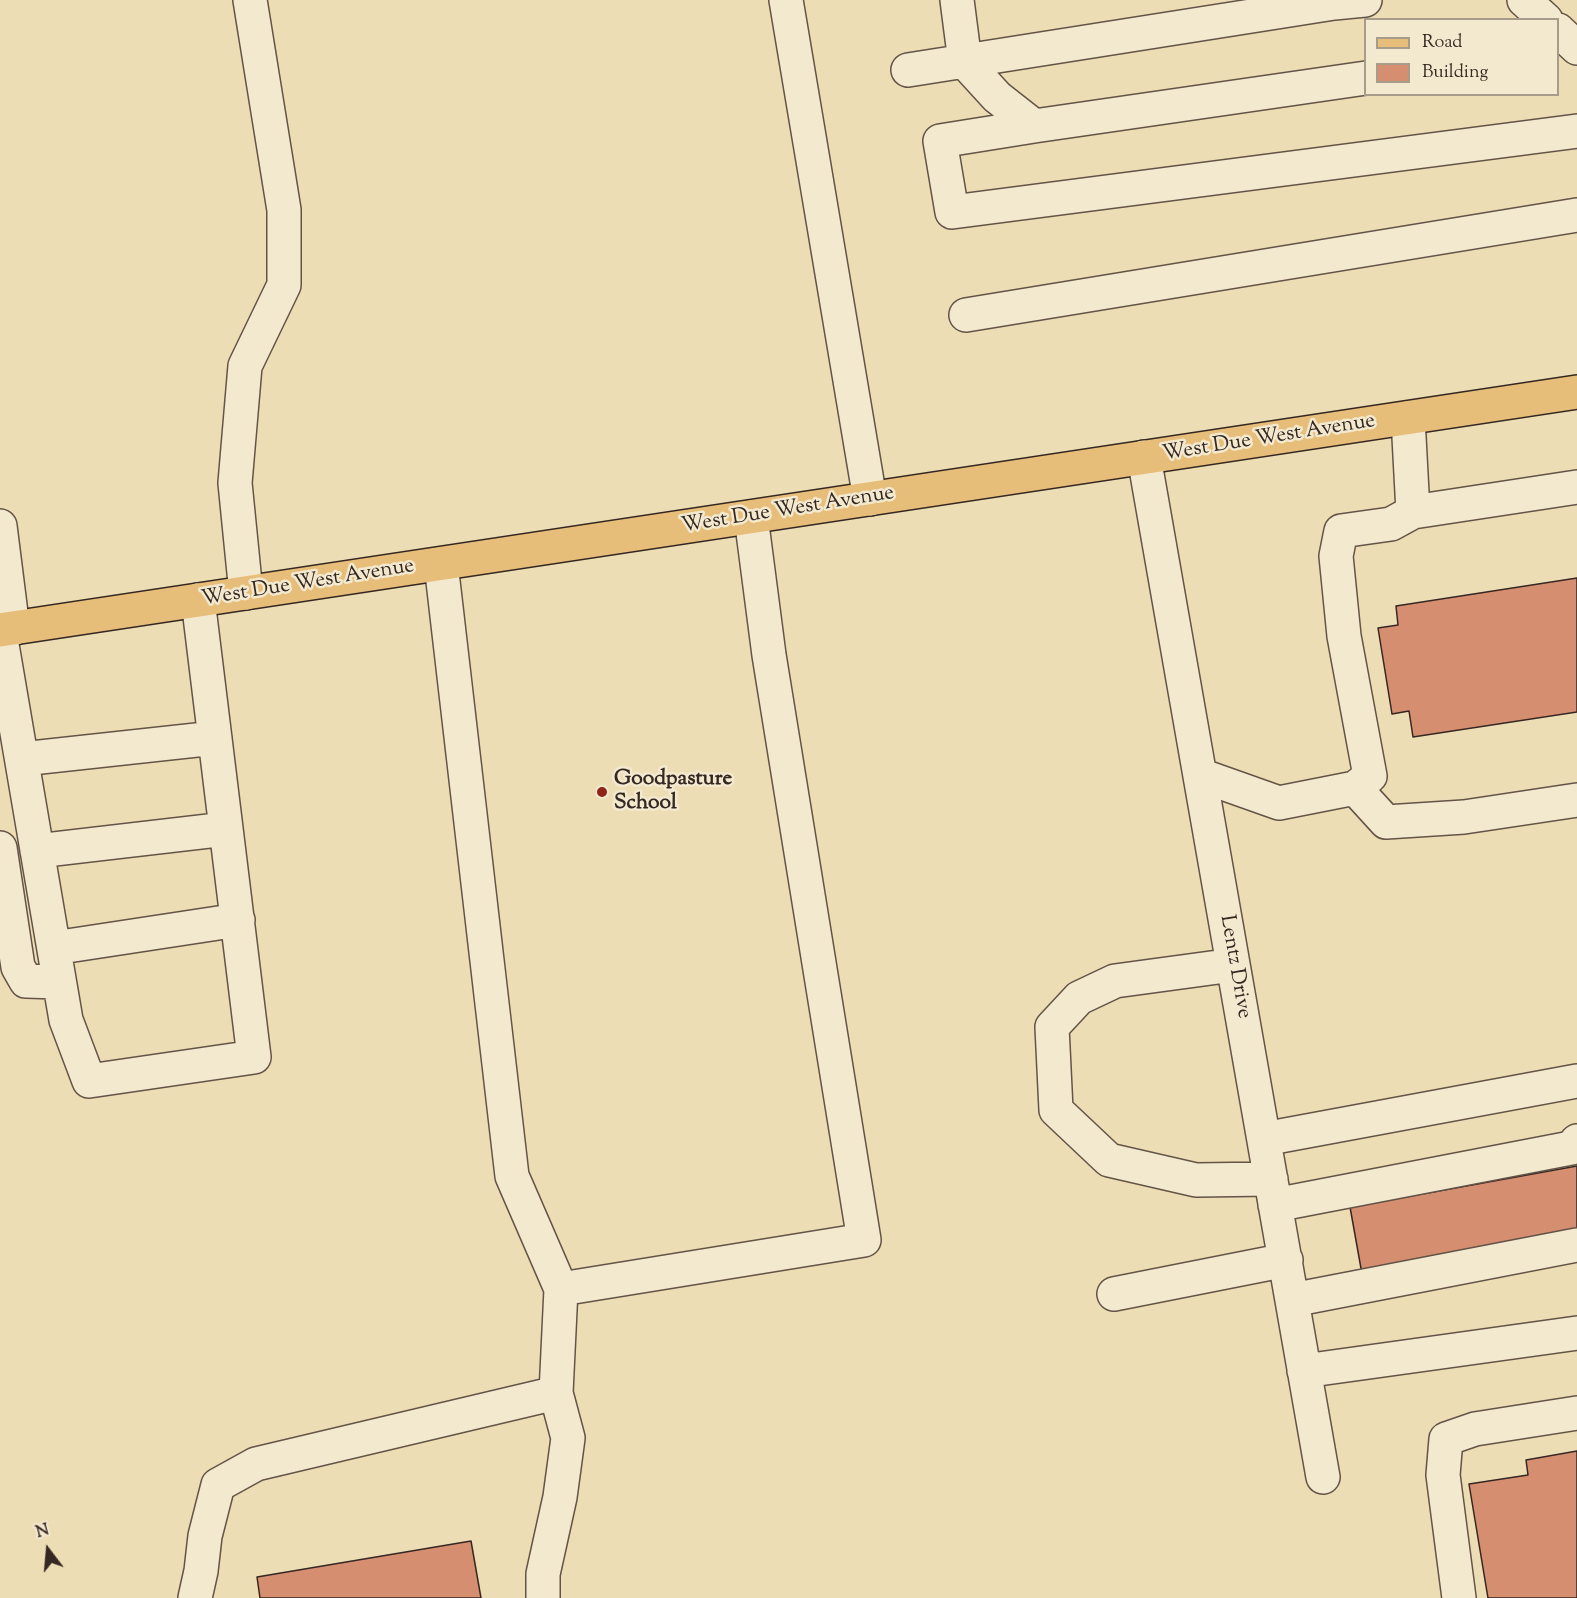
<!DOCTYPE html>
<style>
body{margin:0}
#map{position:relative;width:1577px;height:1598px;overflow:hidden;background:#edddb5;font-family:"Sorts Mill Goudy",serif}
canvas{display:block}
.legend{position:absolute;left:1364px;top:18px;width:195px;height:78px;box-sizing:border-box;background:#f3e9cf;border:2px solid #a79b8a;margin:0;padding:8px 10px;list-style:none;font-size:18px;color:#352722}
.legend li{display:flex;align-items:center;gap:12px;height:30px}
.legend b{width:30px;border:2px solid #a79b8a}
.north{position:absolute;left:18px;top:1520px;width:60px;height:60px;-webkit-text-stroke:4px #f3e9cf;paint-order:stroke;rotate:344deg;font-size:16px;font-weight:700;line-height:24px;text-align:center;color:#352722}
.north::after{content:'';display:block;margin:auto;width:21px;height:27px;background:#352722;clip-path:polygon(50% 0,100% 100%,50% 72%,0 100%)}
</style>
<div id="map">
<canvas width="1577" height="1598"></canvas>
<ul class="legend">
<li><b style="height:8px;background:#e6be7a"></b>Road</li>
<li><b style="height:16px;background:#d68e70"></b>Building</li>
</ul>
<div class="north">N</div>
</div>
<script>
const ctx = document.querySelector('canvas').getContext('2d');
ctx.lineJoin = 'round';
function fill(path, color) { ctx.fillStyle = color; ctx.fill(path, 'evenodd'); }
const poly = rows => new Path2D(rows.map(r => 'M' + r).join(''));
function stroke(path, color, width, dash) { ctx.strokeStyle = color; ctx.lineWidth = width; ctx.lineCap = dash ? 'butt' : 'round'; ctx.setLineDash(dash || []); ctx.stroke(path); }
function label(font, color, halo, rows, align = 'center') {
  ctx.font = font + ' "Sorts Mill Goudy",serif'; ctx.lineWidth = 5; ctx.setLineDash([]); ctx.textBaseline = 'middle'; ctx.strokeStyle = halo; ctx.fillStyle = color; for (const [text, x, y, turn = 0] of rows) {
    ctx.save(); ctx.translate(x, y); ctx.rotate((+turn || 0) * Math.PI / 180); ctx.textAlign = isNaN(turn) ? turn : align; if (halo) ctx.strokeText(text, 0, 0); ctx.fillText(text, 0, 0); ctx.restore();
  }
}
const building = poly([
 [1577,578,1577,712,1413,737,1409,711,1392,714,1378,628,1398,625,1396,606,1577,578],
 [1577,1166,1577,1234,1362,1274,1350,1207,1577,1166],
 [1577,1451,1577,1598,1488,1598,1469,1484,1528,1475,1526,1460,1577,1451],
 [471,1541,481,1598,260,1598,257,1577,471,1541]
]);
fill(building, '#d68e70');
stroke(building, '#352722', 1.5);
const minor = poly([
 [786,0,870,499],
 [957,0,965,62,997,97,1034,126,1366,78],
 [1524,0,1546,20],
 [1558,30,1577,48],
 [908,70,1334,3,1365,0],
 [1034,126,940,141,952,212,1577,131],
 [966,315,1577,215],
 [1144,457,1323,1477],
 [1413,512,1577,487],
 [0,526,13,629],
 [441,564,512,1176,561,1289,864,1240,769,655,751,517],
 [246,593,235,483,245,366,284,285,284,210,250,0],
 [0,633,66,1020,89,1081,254,1057,198,600],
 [22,759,215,738],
 [1200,775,1279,803,1355,788,1370,776,1344,636,1336,556,1341,531,1391,524,1413,512,1408,418],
 [1355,788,1386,822,1464,817,1577,800],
 [0,848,18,967,26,981,59,982],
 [37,851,226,829],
 [54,948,238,920],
 [1233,965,1115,981,1079,998,1052,1027,1056,1110,1109,1160,1196,1180,1271,1179],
 [1264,1139,1577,1081],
 [1275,1205,1571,1148,1577,1141],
 [1114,1294,1286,1260],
 [1292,1300,1577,1245],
 [1304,1371,1577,1333],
 [195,1598,201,1571,205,1536,218,1485,256,1464,556,1393,561,1289],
 [543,1598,543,1574,560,1497,568,1438,556,1393],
 [1459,1598,1443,1475,1446,1439,1475,1429,1577,1413]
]);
const major = poly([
 [0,630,1577,392]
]);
stroke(minor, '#635447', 36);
stroke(major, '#352722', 36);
stroke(minor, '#f3e9cf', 33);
stroke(major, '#e6be7a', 33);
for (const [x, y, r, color] of [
 [602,792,6,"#8f2418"]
]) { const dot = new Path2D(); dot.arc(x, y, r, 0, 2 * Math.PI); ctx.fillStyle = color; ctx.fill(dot); stroke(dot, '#f3e9cf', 2); }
label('21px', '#352722', '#f3e9cf', [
 ["West Due West Avenue",1269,439,-9],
 ["West Due West Avenue",788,511,-9],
 ["West Due West Avenue",308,584,-9],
 ["Lentz Drive",1234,967,80]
]);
label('bold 21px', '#352722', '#f3e9cf', [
 ["Goodpasture",614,780],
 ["School",614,804]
], 'left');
</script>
